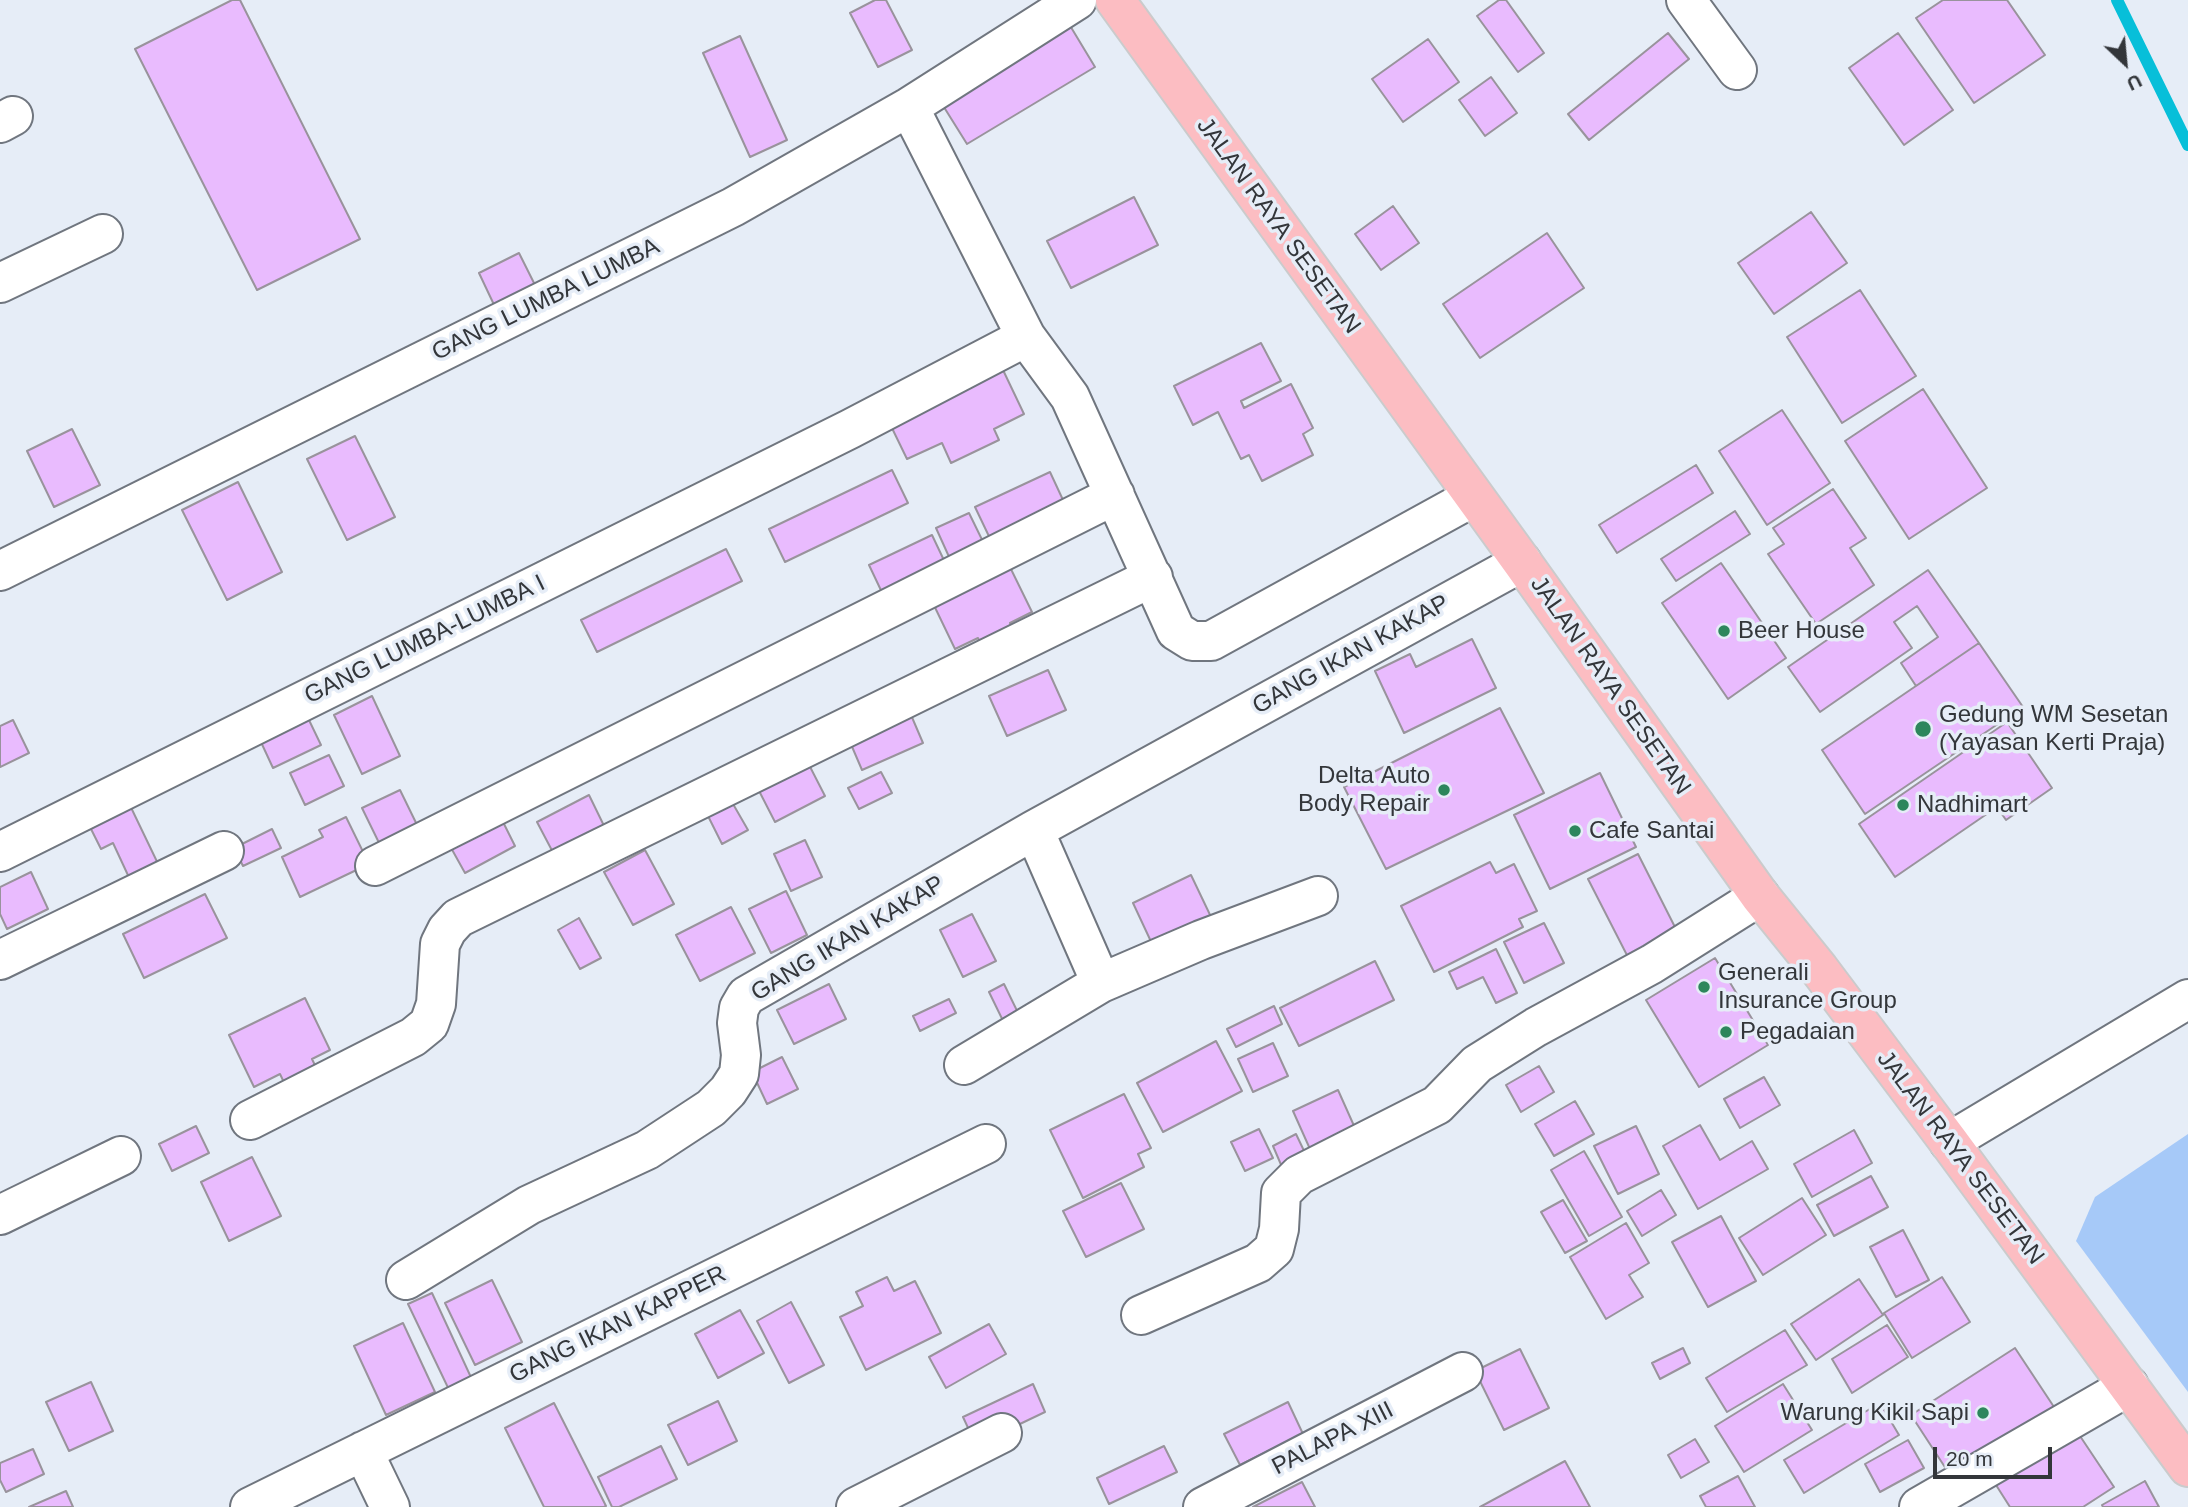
<!DOCTYPE html>
<style>
body{margin:0}
#map{position:relative;width:2188px;height:1507px;overflow:hidden;background:#e6edf7;font-family:Arial,sans-serif}
canvas{display:block}
.north{position:absolute;left:2090px;top:28px;width:70px;height:70px;-webkit-text-stroke:5px #e6edf7;paint-order:stroke;rotate:154deg;font-size:19px;font-weight:700;line-height:28px;text-align:center;color:#33363a}
.north::after{content:'';display:block;margin:auto;width:24px;height:32px;background:#33363a;clip-path:polygon(50% 0,100% 100%,50% 72%,0 100%)}
.scale{position:absolute;left:1933px;top:1447px;width:119px;height:32px;box-sizing:border-box;border:4px solid #33363a;border-top:0;padding-left:9px;font-size:21px;line-height:24px;white-space:nowrap;color:#33363a;-webkit-text-stroke:5px #e6edf7;paint-order:stroke}
</style>
<div id="map">
<canvas width="2188" height="1507"></canvas>
<div class="north">U</div>
<div class="scale">20 m</div>
</div>
<script>
const ctx = document.querySelector('canvas').getContext('2d');
ctx.lineJoin = 'round';
function fill(path, color) { ctx.fillStyle = color; ctx.fill(path, 'evenodd'); }
const poly = rows => new Path2D(rows.map(r => 'M' + r).join(''));
function stroke(path, color, width, dash) { ctx.strokeStyle = color; ctx.lineWidth = width; ctx.lineCap = dash ? 'butt' : 'round'; ctx.setLineDash(dash || []); ctx.stroke(path); }
function label(font, color, halo, rows, align = 'center') {
  ctx.font = font + ' Arial,sans-serif'; ctx.lineWidth = 7; ctx.setLineDash([]); ctx.textBaseline = 'middle'; ctx.strokeStyle = halo; ctx.fillStyle = color; for (const [text, x, y, turn = 0] of rows) {
    ctx.save(); ctx.translate(x, y); ctx.rotate((+turn || 0) * Math.PI / 180); ctx.textAlign = isNaN(turn) ? turn : align; if (halo) ctx.strokeText(text, 0, 0); ctx.fillText(text, 0, 0); ctx.restore();
  }
}
fill(poly([
 [2188,1134,2188,1392,2076,1241,2095,1197]
]), '#a6c9f8');
stroke(poly([
 [2117,0,2188,145]
]), '#07bfd9', 12);
const building = poly([
 [232,0,240,0,360,239,257,290,135,49,232,0],
 [875,0,886,0,912,50,878,67,850,13,875,0],
 [1499,0,1506,0,1544,53,1518,72,1477,16,1499,0],
 [1943,0,2007,0,2045,55,1974,103,1916,18,1943,0],
 [1066,19,1095,67,967,144,937,96,1066,19],
 [1668,33,1689,59,1589,140,1568,114,1668,33],
 [1898,33,1953,110,1904,145,1849,68,1898,33],
 [740,36,787,140,750,157,703,53,740,36],
 [1428,39,1459,82,1403,122,1372,79,1428,39],
 [1491,77,1517,113,1485,136,1459,100,1491,77],
 [1134,197,1158,245,1071,288,1047,241,1134,197],
 [1393,206,1419,243,1381,270,1355,234,1393,206],
 [1811,212,1847,263,1774,314,1738,263,1811,212],
 [1547,233,1584,288,1480,358,1443,304,1547,233],
 [519,253,537,289,496,309,479,273,519,253],
 [1860,290,1916,376,1842,423,1787,337,1860,290],
 [1261,343,1281,381,1241,401,1244,408,1291,384,1313,428,1303,434,1313,455,1262,481,1249,455,1241,459,1218,412,1193,425,1174,386,1261,343],
 [1003,370,1024,414,994,429,999,440,951,463,942,443,907,459,890,424,1003,370],
 [1923,389,1987,488,1909,539,1845,441,1923,389],
 [1782,410,1830,483,1767,525,1719,451,1782,410],
 [72,429,100,485,54,507,27,451,72,429],
 [355,436,395,517,347,540,307,459,355,436],
 [1696,465,1713,493,1617,553,1599,525,1696,465],
 [892,470,908,503,785,562,769,529,892,470],
 [1050,472,1070,515,996,551,975,507,1050,472],
 [238,482,282,572,227,600,182,510,238,482],
 [1833,489,1866,538,1850,548,1874,585,1816,624,1768,554,1784,544,1773,528,1833,489],
 [1735,511,1750,534,1676,581,1661,559,1735,511],
 [969,513,989,554,955,570,936,528,969,513],
 [932,535,950,573,887,603,869,565,932,535],
 [726,549,742,581,597,652,581,620,726,549],
 [1006,559,1032,612,1010,623,1014,632,982,647,978,638,955,649,929,595,1006,559],
 [1721,563,1786,658,1728,699,1662,603,1721,563],
 [1928,570,1979,643,1916,686,1901,663,1938,637,1917,606,1894,622,1912,648,1820,712,1788,667,1928,570],
 [1472,639,1496,688,1404,733,1375,671,1410,654,1416,667,1472,639],
 [1979,643,2023,707,1865,814,1822,750,1979,643],
 [1048,670,1066,710,1007,736,989,696,1048,670],
 [372,696,400,756,362,774,334,715,372,696],
 [1500,708,1544,793,1386,869,1344,787,1500,708],
 [911,715,923,743,862,770,850,742,911,715],
 [308,718,321,745,273,768,260,740,308,718],
 [13,720,29,753,0,767,0,726,13,720],
 [2007,722,2052,788,2006,820,1997,807,1895,877,1859,824,2007,722],
 [329,755,344,786,305,805,290,773,329,755],
 [805,757,825,796,775,822,755,783,805,757],
 [881,772,892,793,859,809,848,788,881,772],
 [1600,773,1636,847,1550,889,1514,815,1600,773],
 [400,790,421,833,383,851,362,808,400,790],
 [125,795,162,872,133,886,113,843,101,849,84,815,125,795],
 [589,795,608,834,557,860,537,822,589,795],
 [729,797,748,830,722,844,705,810,729,797],
 [497,810,515,846,465,873,445,837,497,810],
 [346,817,369,864,300,897,282,857,323,837,319,830,346,817],
 [272,829,281,848,243,866,234,848,272,829],
 [805,840,822,877,791,891,774,854,805,840],
 [645,850,674,904,633,925,604,872,645,850],
 [1638,854,1680,937,1631,963,1588,879,1638,854],
 [1490,862,1496,873,1514,864,1537,911,1519,919,1523,927,1434,972,1401,906,1490,862],
 [31,872,48,909,7,929,0,914,0,887,31,872],
 [1191,875,1212,919,1154,948,1133,903,1191,875],
 [786,891,807,935,771,953,749,909,786,891],
 [205,894,227,938,144,978,123,934,205,894],
 [731,907,755,953,700,981,676,935,731,907],
 [972,914,996,961,963,977,940,930,972,914],
 [579,918,601,958,580,969,558,930,579,918],
 [1544,923,1564,963,1524,983,1504,942,1544,923],
 [1496,949,1517,993,1496,1003,1483,977,1457,989,1449,972,1496,949],
 [1715,958,1768,1045,1699,1087,1646,1000,1715,958],
 [1375,961,1394,1000,1299,1046,1280,1008,1375,961],
 [829,984,846,1019,794,1044,777,1010,829,984],
 [1004,984,1023,1023,1008,1031,989,992,1004,984],
 [305,998,330,1050,312,1059,321,1078,289,1093,280,1074,254,1087,229,1035,305,998],
 [949,999,956,1013,920,1031,913,1016,949,999],
 [1274,1006,1282,1024,1236,1047,1227,1029,1274,1006],
 [1216,1041,1242,1091,1163,1132,1137,1083,1216,1041],
 [1273,1043,1288,1076,1253,1092,1238,1059,1273,1043],
 [782,1057,798,1089,767,1104,752,1072,782,1057],
 [1539,1066,1554,1092,1521,1112,1506,1085,1539,1066],
 [1764,1077,1780,1105,1740,1128,1724,1099,1764,1077],
 [1338,1090,1359,1137,1314,1158,1293,1111,1338,1090],
 [1124,1094,1151,1148,1138,1154,1144,1167,1083,1198,1050,1130,1124,1094],
 [1575,1101,1594,1134,1554,1156,1535,1124,1575,1101],
 [1700,1125,1720,1160,1752,1141,1768,1169,1698,1209,1663,1146,1700,1125],
 [196,1126,209,1153,172,1171,159,1144,196,1126],
 [1636,1126,1659,1174,1618,1194,1594,1146,1636,1126],
 [1259,1129,1273,1158,1245,1171,1231,1142,1259,1129],
 [1854,1130,1872,1163,1812,1197,1794,1164,1854,1130],
 [1296,1134,1306,1155,1282,1167,1273,1146,1296,1134],
 [1584,1151,1622,1217,1589,1236,1551,1170,1584,1151],
 [252,1157,281,1216,229,1241,201,1182,252,1157],
 [1871,1176,1888,1207,1834,1236,1817,1205,1871,1176],
 [1121,1183,1144,1229,1086,1257,1063,1211,1121,1183],
 [1661,1190,1676,1215,1642,1236,1627,1211,1661,1190],
 [1802,1198,1826,1235,1763,1275,1739,1238,1802,1198],
 [1563,1200,1587,1241,1565,1253,1541,1212,1563,1200],
 [1721,1216,1756,1281,1708,1307,1672,1242,1721,1216],
 [1626,1223,1649,1263,1629,1275,1643,1297,1606,1319,1570,1257,1626,1223],
 [1903,1230,1929,1280,1896,1297,1870,1247,1903,1230],
 [887,1277,894,1291,915,1281,941,1333,866,1370,840,1317,863,1306,856,1292,887,1277],
 [1942,1277,1970,1322,1912,1358,1884,1313,1942,1277],
 [1859,1279,1883,1315,1816,1360,1791,1324,1859,1279],
 [492,1280,522,1342,475,1365,445,1303,492,1280],
 [432,1293,475,1386,452,1396,408,1304,432,1293],
 [791,1302,824,1365,789,1383,757,1321,791,1302],
 [740,1310,764,1353,718,1378,695,1334,740,1310],
 [403,1323,435,1392,386,1415,354,1346,403,1323],
 [989,1324,1006,1354,946,1388,929,1357,989,1324],
 [1887,1325,1908,1357,1852,1393,1832,1359,1887,1325],
 [1785,1330,1807,1365,1727,1412,1706,1378,1785,1330],
 [1683,1348,1690,1363,1660,1379,1652,1363,1683,1348],
 [2015,1348,2056,1410,1952,1478,1911,1415,2015,1348],
 [1520,1349,1549,1408,1504,1430,1475,1371,1520,1349],
 [91,1382,113,1431,69,1451,46,1402,91,1382],
 [1033,1384,1045,1412,976,1445,963,1417,1033,1384],
 [1783,1384,1812,1430,1744,1472,1715,1426,1783,1384],
 [718,1401,737,1441,688,1465,668,1425,718,1401],
 [1288,1402,1303,1434,1240,1465,1224,1434,1288,1402],
 [554,1403,606,1506,604,1507,544,1507,505,1428,554,1403],
 [1880,1403,1899,1435,1804,1493,1784,1460,1880,1403],
 [2078,1433,2114,1487,2083,1507,2010,1507,1996,1485,2078,1433],
 [1695,1439,1709,1462,1681,1478,1668,1455,1695,1439],
 [1908,1440,1924,1468,1880,1492,1865,1464,1908,1440],
 [661,1446,677,1479,619,1507,612,1507,598,1477,661,1446],
 [1164,1446,1177,1472,1109,1504,1097,1478,1164,1446],
 [33,1449,44,1474,6,1492,0,1480,0,1463,33,1449],
 [1565,1461,1590,1507,1480,1507,1565,1461],
 [1738,1476,1755,1507,1706,1507,1700,1496,1738,1476],
 [2145,1481,2159,1507,2103,1507,2102,1505,2145,1481],
 [1302,1482,1315,1507,1253,1507,1302,1482],
 [66,1491,73,1507,29,1507,66,1491]
]);
fill(building, '#e9bbfe');
stroke(building, '#99939c', 2);
const minor = poly([
 [1686,0,1737,70],
 [909,107,1026,337,1070,397,1176,631,1192,641,1211,641,1473,497],
 [0,123,13,116],
 [0,283,103,234],
 [0,571,733,207,909,107,1077,0],
 [1034,830,1101,983],
 [0,852,850,429,1026,337],
 [375,866,1115,495],
 [0,960,224,851],
 [964,1065,1101,983,1201,940,1318,896],
 [250,1120,413,1037,429,1024,436,1004,440,944,447,930,458,918,1153,577],
 [1949,1142,2188,999],
 [0,1215,121,1156],
 [406,1280,529,1205,647,1150,711,1108,728,1091,739,1074,741,1055,737,1023,739,1008,746,996,1034,830,1522,562],
 [1141,1315,1258,1263,1274,1249,1279,1229,1281,1193,1299,1175,1437,1105,1477,1064,1536,1027,1652,964,1760,896],
 [363,1451,390,1507],
 [250,1507,986,1144],
 [856,1507,1002,1433],
 [1203,1507,1463,1372],
 [1919,1507,2129,1386]
]);
const major = poly([
 [1115,0,1522,562,1760,896,1819,969,1949,1142,2188,1467]
]);
stroke(minor, '#70767f', 42);
stroke(major, '#cacbcc', 42);
stroke(minor, '#fff', 38);
stroke(major, '#fcbdc2', 38);
for (const [x, y, r, color] of [
 [1724,631,7,"#2d865c"],
 [1923,729,9,"#2d865c"],
 [1444,790,7,"#2d865c"],
 [1903,805,7,"#2d865c"],
 [1575,831,7,"#2d865c"],
 [1704,987,7,"#2d865c"],
 [1726,1032,7,"#2d865c"],
 [1983,1413,7,"#2d865c"]
]) { const dot = new Path2D(); dot.arc(x, y, r, 0, 2 * Math.PI); ctx.fillStyle = color; ctx.fill(dot); stroke(dot, '#e6edf7', 2.5); }
label('24px', '#33363a', '#e6edf7', [
 ["JALAN RAYA SESETAN",1278,226,54],
 ["GANG LUMBA LUMBA",546,300,-26],
 ["GANG LUMBA-LUMBA I",425,640,-26],
 ["GANG IKAN KAKAP",1351,655,-29],
 ["JALAN RAYA SESETAN",1610,686,55],
 ["GANG IKAN KAKAP",848,939,-31],
 ["JALAN RAYA SESETAN",1960,1158,53],
 ["GANG IKAN KAPPER",618,1325,-26],
 ["PALAPA XIII",1333,1439,-27]
]);
label('24px', '#33363a', '#e6edf7', [
 ["Beer House",1738,631],
 ["Gedung WM Sesetan",1939,715],
 ["(Yayasan Kerti Praja)",1939,743],
 ["Delta Auto",1430,776,"right"],
 ["Body Repair",1430,804,"right"],
 ["Nadhimart",1917,805],
 ["Cafe Santai",1589,831],
 ["Generali",1718,973],
 ["Insurance Group",1718,1001],
 ["Pegadaian",1740,1032],
 ["Warung Kikil Sapi",1969,1413,"right"]
], 'left');
</script>
